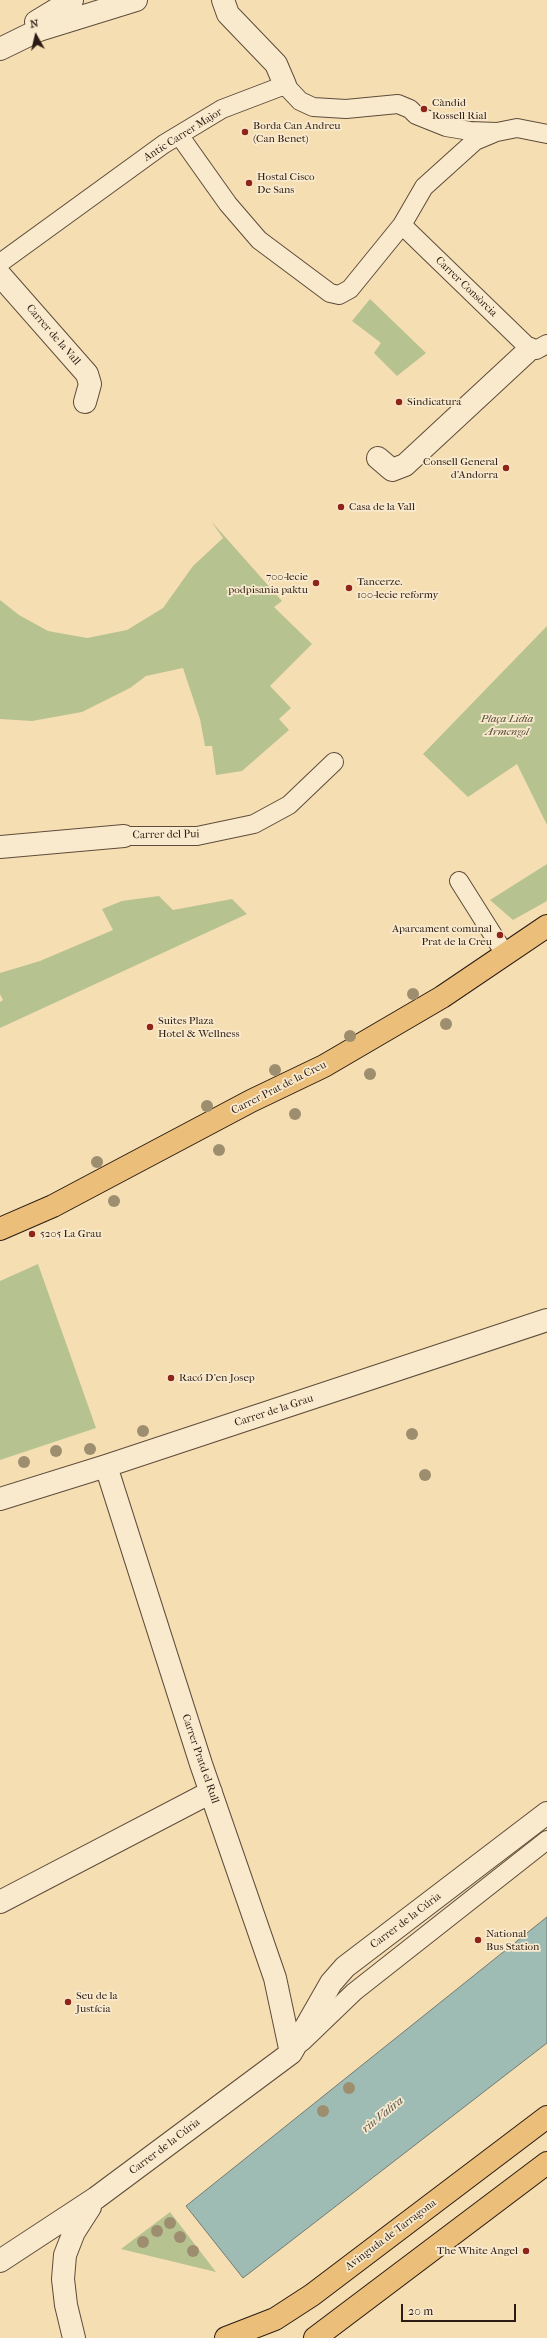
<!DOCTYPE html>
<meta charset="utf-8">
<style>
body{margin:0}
#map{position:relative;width:547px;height:2338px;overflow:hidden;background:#f6deb3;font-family:"IM FELL French Canon",serif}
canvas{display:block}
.north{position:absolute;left:16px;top:16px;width:40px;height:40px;-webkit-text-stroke:3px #f9eace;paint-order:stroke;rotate:352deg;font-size:11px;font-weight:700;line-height:16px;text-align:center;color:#2b1b12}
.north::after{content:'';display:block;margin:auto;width:14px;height:18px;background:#2b1b12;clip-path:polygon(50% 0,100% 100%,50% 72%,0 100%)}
.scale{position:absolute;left:401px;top:2304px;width:115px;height:18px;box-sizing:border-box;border:2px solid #2b1b12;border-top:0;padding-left:5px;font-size:12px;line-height:14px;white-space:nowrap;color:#2b1b12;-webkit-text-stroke:3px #f9eace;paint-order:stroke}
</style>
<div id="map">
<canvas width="547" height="2338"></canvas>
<div class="north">N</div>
<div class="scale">20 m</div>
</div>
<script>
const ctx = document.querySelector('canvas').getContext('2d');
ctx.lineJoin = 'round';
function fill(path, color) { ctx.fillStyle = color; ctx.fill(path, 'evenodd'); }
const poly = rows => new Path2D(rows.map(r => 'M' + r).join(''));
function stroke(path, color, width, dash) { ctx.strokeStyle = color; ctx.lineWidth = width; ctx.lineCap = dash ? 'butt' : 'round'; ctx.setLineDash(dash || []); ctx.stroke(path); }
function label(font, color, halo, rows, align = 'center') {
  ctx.font = font + ' "IM FELL French Canon",serif'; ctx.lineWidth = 3.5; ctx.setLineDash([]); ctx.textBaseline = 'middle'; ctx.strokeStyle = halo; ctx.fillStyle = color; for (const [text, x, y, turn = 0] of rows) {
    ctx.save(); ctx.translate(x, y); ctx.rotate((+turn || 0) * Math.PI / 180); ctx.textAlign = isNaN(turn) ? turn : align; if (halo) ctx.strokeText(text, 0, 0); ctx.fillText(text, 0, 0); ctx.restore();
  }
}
fill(poly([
 [370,299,426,353,397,376,374,353,381,343,352,321],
 [211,521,282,601,274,607,312,644,270,686,291,708,279,719,289,730,242,771,216,775,212,746,205,746,200,719,183,668,146,676,130,688,82,712,32,721,0,719,0,600,19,615,48,631,87,638,127,630,163,608,193,566,223,538],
 [547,626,547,825,517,764,468,797,423,754],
 [547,864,547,901,513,920,490,900],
 [159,896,173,910,232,899,247,914,0,1028,0,1002,3,1000,0,994,0,973,40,961,113,930,102,909,122,901],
 [38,1264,96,1428,0,1460,0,1281],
 [170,2212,216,2272,121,2249]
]), '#b7c291');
const water = poly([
 [547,1917,547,2043,243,2278,186,2206,547,1917]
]);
fill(water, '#9ebbb4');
stroke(water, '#707b73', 1);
const service = poly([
 [179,135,228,204,259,240,330,293,339,295,350,289,402,225,424,187,475,141,494,133],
 [402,225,530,349,536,350,547,344],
 [0,263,164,144,222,109,285,85,300,101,313,107,346,109,398,104,410,109,416,115,446,127,470,131,497,132,517,128,547,134],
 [124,836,197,836,254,824,289,805,334,762],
 [459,881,505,954],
 [302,2042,354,1992,547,1840]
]);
const pedestrian = poly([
 [223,0,228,14,276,64,285,85],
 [378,458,392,470,405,465,530,349]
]);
const minor = poly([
 [0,275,87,374,90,384,85,402],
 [0,847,124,836],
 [106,1466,201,1764,275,1978,291,2053],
 [0,1499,106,1466,547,1320],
 [0,1902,211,1792],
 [0,2261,96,2198,291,2053,331,1983,345,1967,547,1813],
 [74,2338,66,2305,63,2279,65,2255,74,2232,90,2207]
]);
const tertiary = poly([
 [36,22,72,0],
 [0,49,39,30,136,0]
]);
const primary = poly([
 [0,1229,53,1206,251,1101,324,1066,442,997,547,926]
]);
const trunk = poly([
 [226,2338,275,2319,312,2295,547,2117],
 [315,2338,547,2163]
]);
stroke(service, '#5e4c3a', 20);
stroke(pedestrian, '#5e4c3a', 24);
stroke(minor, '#5e4c3a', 24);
stroke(tertiary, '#5e4c3a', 24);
stroke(primary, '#2b1b12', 24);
stroke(trunk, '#2b1b12', 24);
stroke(service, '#f9eace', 18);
stroke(pedestrian, '#f9eace', 22);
stroke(minor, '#f9eace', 22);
stroke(tertiary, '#f9eace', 22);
stroke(primary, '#ebbf7a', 22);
stroke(trunk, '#ebbf7a', 22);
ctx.fillStyle = '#9d8e6f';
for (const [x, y] of [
 [413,994],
 [446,1024],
 [350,1036],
 [275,1070],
 [370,1074],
 [207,1106],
 [295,1114],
 [219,1150],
 [97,1162],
 [114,1201],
 [143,1431],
 [412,1434],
 [90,1449],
 [56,1451],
 [24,1462],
 [425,1475],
 [349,2088],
 [323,2111],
 [170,2223],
 [157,2231],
 [180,2237],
 [143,2242],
 [193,2251]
]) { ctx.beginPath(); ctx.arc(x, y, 6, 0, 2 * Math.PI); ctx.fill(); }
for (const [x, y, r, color] of [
 [424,109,4,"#8f2418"],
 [245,132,4,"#8f2418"],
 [249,183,4,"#8f2418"],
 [399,402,4,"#8f2418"],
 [506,468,4,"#8f2418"],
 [341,507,4,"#8f2418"],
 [316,583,4,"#8f2418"],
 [349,588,4,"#8f2418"],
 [500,935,4,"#8f2418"],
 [150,1027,4,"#8f2418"],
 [32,1234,4,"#8f2418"],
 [171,1378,4,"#8f2418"],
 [478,1940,4,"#8f2418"],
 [68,2002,4,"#8f2418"],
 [526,2251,4,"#8f2418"]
]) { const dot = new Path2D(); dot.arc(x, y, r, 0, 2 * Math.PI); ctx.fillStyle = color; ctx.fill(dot); stroke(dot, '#f9eace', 1.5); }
label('11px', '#2b1b12', '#f9eace', [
 ["Càndid",432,103],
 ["Rossell Rial",432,116],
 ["Borda Can Andreu",253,126],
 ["(Can Benet)",253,139],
 ["Hostal Cisco",257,177],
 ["De Sans",257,190],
 ["Sindicatura",407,402],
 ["Consell General",498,462,"right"],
 ["d'Andorra",498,475,"right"],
 ["Casa de la Vall",349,507],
 ["700-lecie",308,577,"right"],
 ["podpisania paktu",308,590,"right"],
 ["Tancerze.",357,582],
 ["100-lecie reformy",357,595],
 ["Aparcament comunal",492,929,"right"],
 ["Prat de la Creu",492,942,"right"],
 ["Suites Plaza",158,1021],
 ["Hotel & Wellness",158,1034],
 ["5205 La Grau",40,1234],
 ["Racó D'en Josep",179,1378],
 ["National",486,1934],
 ["Bus Station",486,1947],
 ["Seu de la",76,1996],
 ["Justícia",76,2009],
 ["The White Angel",518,2251,"right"]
], 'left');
label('11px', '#2b1b12', '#f9eace', [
 ["Antic Carrer Major",183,135,-32],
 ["Carrer Consòrcia",466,287,44],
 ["Carrer de la Vall",53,335,49],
 ["Carrer del Pui",166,835,-1],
 ["Carrer Prat de la Creu",279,1088,-27],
 ["Carrer de la Grau",274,1411,-18],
 ["Carrer Pratd el Rull",200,1759,71],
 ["Carrer de la Cúria",406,1921,-37],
 ["Carrer de la Cúria",165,2147,-37],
 ["Avinguda de Tarragona",391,2235,-37]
]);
label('italic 11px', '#554d38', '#f9eace', [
 ["Plaça Lidia",507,719],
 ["Armengol",507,732]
]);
label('italic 12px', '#53534b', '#f9eace', [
 ["riu Valira",383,2115,-39]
]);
</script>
